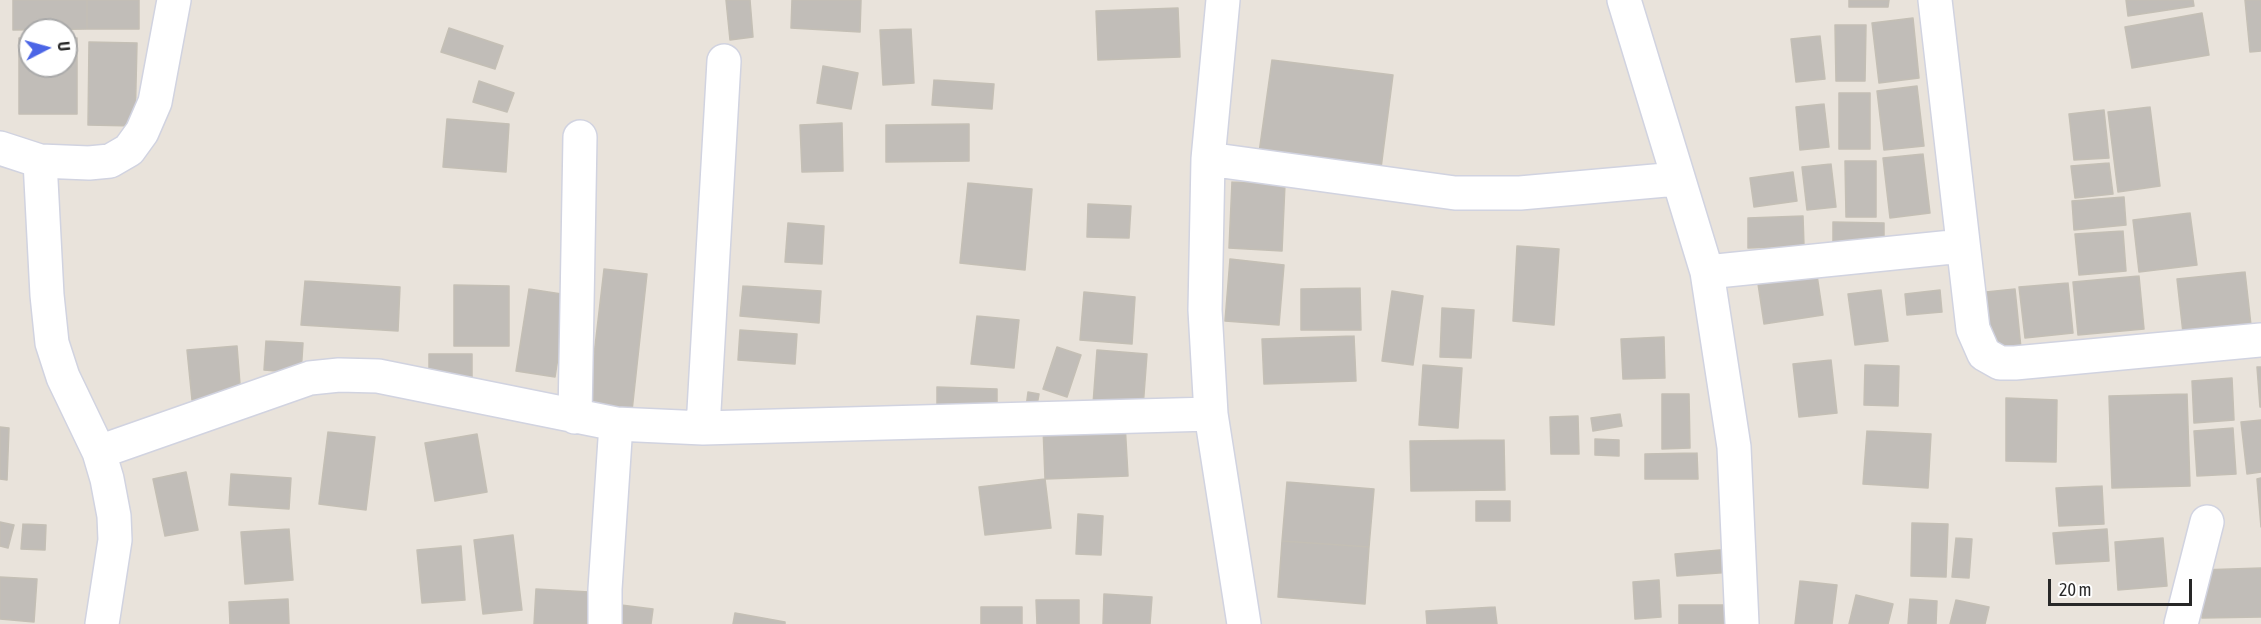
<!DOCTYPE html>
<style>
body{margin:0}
#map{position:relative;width:2261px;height:624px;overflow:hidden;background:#e9e3db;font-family:"Asap Condensed",sans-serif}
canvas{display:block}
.north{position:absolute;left:18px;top:18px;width:60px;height:60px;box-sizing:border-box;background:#fff;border:2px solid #a9a9a9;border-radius:50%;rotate:84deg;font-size:16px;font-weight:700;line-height:24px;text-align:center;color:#282828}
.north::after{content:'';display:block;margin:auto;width:21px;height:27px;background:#4b65e6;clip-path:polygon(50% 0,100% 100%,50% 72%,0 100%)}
.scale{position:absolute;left:2048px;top:579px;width:144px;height:27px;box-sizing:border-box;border:3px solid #282828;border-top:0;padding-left:8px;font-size:18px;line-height:21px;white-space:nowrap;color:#282828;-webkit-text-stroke:4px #fff;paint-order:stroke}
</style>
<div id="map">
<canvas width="2261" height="624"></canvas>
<div class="north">U</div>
<div class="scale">20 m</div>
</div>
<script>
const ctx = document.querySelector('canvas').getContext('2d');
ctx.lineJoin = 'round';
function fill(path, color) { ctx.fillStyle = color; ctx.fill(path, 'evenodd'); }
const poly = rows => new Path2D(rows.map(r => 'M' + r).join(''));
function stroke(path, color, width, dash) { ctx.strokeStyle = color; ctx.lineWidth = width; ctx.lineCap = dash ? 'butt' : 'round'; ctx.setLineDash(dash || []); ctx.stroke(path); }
const building = poly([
 [13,0,87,0,87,29,13,30,13,0],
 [87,0,139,0,139,29,87,29,87,0],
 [726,0,750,0,753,37,730,40,726,0],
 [792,0,861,0,860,32,791,28,792,0],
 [1849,0,1889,0,1888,7,1849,7,1849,0],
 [2126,0,2193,0,2194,6,2128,16,2126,0],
 [2245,0,2261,0,2261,51,2250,52,2245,0],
 [1178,8,1180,57,1098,60,1096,11,1178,8],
 [2202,13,2209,55,2132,68,2125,27,2202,13],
 [1913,18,1919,78,1879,83,1872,23,1913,18],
 [1835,25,1866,25,1865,81,1836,81,1835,25],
 [449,28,503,46,495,69,441,52,449,28],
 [911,29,914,83,883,85,880,30,911,29],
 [1820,36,1825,79,1796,82,1791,39,1820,36],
 [19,38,30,38,30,66,66,66,66,38,77,38,77,114,19,114,19,38],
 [89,42,137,43,135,126,88,125,89,42],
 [1272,60,1393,75,1380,176,1258,160,1272,60],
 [823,66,858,73,851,109,817,103,823,66],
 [934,80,994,84,992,109,932,105,934,80],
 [479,81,514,93,507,112,473,102,479,81],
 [1917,86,1924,146,1884,150,1877,91,1917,86],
 [1839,93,1870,93,1870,149,1839,149,1839,93],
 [1824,104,1829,147,1800,150,1796,107,1824,104],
 [2150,107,2160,186,2118,192,2108,112,2150,107],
 [2104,110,2109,158,2074,160,2069,114,2104,110],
 [447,119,509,124,506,172,443,167,447,119],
 [842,123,843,171,802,172,800,125,842,123],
 [969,124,969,161,886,162,886,125,969,124],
 [1923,154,1930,213,1890,218,1883,158,1923,154],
 [1845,161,1876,161,1876,217,1846,217,1845,161],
 [2109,163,2113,194,2075,198,2071,166,2109,163],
 [1831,164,1836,207,1807,210,1802,167,1831,164],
 [1793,172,1797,201,1754,207,1750,178,1793,172],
 [1232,182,1285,184,1282,251,1229,248,1232,182],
 [968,183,1032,189,1025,270,960,263,968,183],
 [2124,197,2126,225,2074,230,2072,201,2124,197],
 [1088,204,1131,206,1129,238,1087,237,1088,204],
 [2190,213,2197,265,2139,272,2133,220,2190,213],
 [1803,216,1804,246,1748,248,1748,218,1803,216],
 [1833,222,1884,223,1884,249,1833,249,1833,222],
 [788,223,824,226,822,264,785,262,788,223],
 [2123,231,2126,271,2079,275,2075,234,2123,231],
 [1517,246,1559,249,1554,325,1513,321,1517,246],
 [1230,259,1284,265,1279,325,1225,321,1230,259],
 [604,269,647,274,631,420,587,415,604,269],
 [2245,272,2252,334,2184,342,2177,279,2245,272],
 [1817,275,1823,315,1764,324,1758,284,1817,275],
 [2139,276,2144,329,2078,335,2073,282,2139,276],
 [305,281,400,287,398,331,301,325,305,281],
 [2068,283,2073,333,2025,338,2019,287,2068,283],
 [454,285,509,286,509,346,454,346,454,285],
 [743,286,821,291,819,323,740,316,743,286],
 [1360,288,1361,330,1301,330,1301,289,1360,288],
 [529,289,568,295,555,377,516,371,529,289],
 [2015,289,2021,348,1992,351,1986,292,2015,289],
 [1881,290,1888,341,1855,345,1848,294,1881,290],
 [1940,290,1942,312,1907,315,1905,294,1940,290],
 [1392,291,1423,296,1413,365,1382,361,1392,291],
 [1084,292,1135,297,1132,344,1080,340,1084,292],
 [1442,308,1474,310,1471,358,1440,357,1442,308],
 [977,316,1019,320,1014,368,971,364,977,316],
 [740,330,797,334,795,364,738,360,740,330],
 [1354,336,1356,381,1264,384,1262,339,1354,336],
 [1664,337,1665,378,1623,379,1621,339,1664,337],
 [266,341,303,343,301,373,264,370,266,341],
 [237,346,241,397,192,400,187,350,237,346],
 [1057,347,1081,355,1067,397,1043,389,1057,347],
 [1097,350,1147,354,1143,408,1093,404,1097,350],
 [429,354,472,354,472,384,429,383,429,354],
 [1831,360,1837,413,1799,417,1793,364,1831,360],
 [1423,365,1462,368,1458,428,1419,425,1423,365],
 [1865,365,1899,366,1898,406,1864,405,1865,365],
 [2257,367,2261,367,2261,407,2260,407,2257,367],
 [2232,378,2234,420,2194,423,2192,381,2232,378],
 [937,387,997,389,997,413,937,411,937,387],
 [1028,392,1039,394,1035,416,1025,415,1028,392],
 [1662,394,1689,394,1690,448,1662,449,1662,394],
 [2187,394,2190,486,2112,488,2109,396,2187,394],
 [2006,398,2057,400,2056,462,2006,461,2006,398],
 [1620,414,1622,426,1593,431,1591,418,1620,414],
 [1578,416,1579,454,1551,454,1550,417,1578,416],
 [2261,420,2261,472,2247,474,2241,422,2261,420],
 [1125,423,1128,476,1045,479,1043,427,1125,423],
 [0,427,9,428,7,480,0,479,0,427],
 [2233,428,2236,474,2197,476,2194,431,2233,428],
 [1867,431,1931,434,1928,488,1863,484,1867,431],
 [328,432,375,437,366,510,319,504,328,432],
 [477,434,487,492,435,501,425,443,477,434],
 [1595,439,1619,440,1619,456,1595,455,1595,439],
 [1504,440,1505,490,1411,491,1410,441,1504,440],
 [1697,453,1698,479,1645,479,1645,454,1697,453],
 [186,472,198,530,165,536,153,479,186,472],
 [231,474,291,478,289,509,229,505,231,474],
 [2261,478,2261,527,2257,479,2261,478],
 [1045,479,1051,528,985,535,979,487,1045,479],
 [1287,482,1374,489,1369,547,1282,541,1287,482],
 [2102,486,2104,524,2059,526,2056,488,2102,486],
 [1476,501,1510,501,1510,521,1476,521,1476,501],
 [1078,514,1103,516,1101,555,1076,554,1078,514],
 [0,522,14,525,8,548,0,546,0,522],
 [1912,523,1948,524,1946,577,1911,576,1912,523],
 [23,524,46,525,45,550,21,549,23,524],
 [289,529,293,580,245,584,241,532,289,529],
 [2107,529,2109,561,2056,564,2053,533,2107,529],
 [513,535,522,610,483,614,474,540,513,535],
 [1956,538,1972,539,1969,578,1952,577,1956,538],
 [2163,538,2167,586,2118,590,2115,542,2163,538],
 [1282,541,1369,547,1365,604,1278,597,1282,541],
 [461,546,465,600,422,603,417,550,461,546],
 [1731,549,1733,572,1677,576,1675,554,1731,549],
 [2261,568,2261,617,2202,618,2201,570,2261,568],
 [0,577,37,579,34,622,0,619,0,577],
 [1659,580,1661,617,1635,619,1633,582,1659,580],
 [1800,581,1837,585,1832,624,1795,624,1800,581],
 [536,589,589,592,587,624,534,624,536,589],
 [1104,594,1152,597,1150,624,1103,624,1104,594],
 [1856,595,1893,604,1888,624,1849,624,1856,595],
 [288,599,289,624,230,624,229,602,288,599],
 [1910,599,1937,601,1936,624,1908,624,1910,599],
 [1036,600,1079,600,1079,624,1037,624,1036,600],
 [1956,600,1989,607,1985,624,1950,624,1956,600],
 [613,604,653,609,651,624,610,624,613,604],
 [1679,605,1729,605,1729,624,1679,624,1679,605],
 [981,607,1022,607,1022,624,981,624,981,607],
 [1495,607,1497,624,1427,624,1426,611,1495,607],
 [735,613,785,622,785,624,733,624,735,613]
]);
fill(building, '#c1bdb8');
stroke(building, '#c4bfb5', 1.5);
const minor = poly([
 [1223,0,1208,159,1205,310,1211,414,1244,624],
 [1624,0,1707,272,1734,447,1742,624],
 [1935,0,1973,329,1984,354,2000,363,2015,363,2261,340],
 [0,148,40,161,89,163,110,161,129,150,142,132,155,102,174,0],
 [1208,159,1455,193,1520,193,1677,179],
 [40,161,47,295,52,343,63,377,99,452,107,479,114,516,115,540,102,624],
 [1707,272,1962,246],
 [575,417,580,137],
 [703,428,724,61],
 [99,452,310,378,339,375,378,376,616,424,703,428,1211,414],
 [605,624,605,589,616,424],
 [2181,624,2207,522]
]);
stroke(minor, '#d1d3e0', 36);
stroke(minor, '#fff', 33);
</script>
